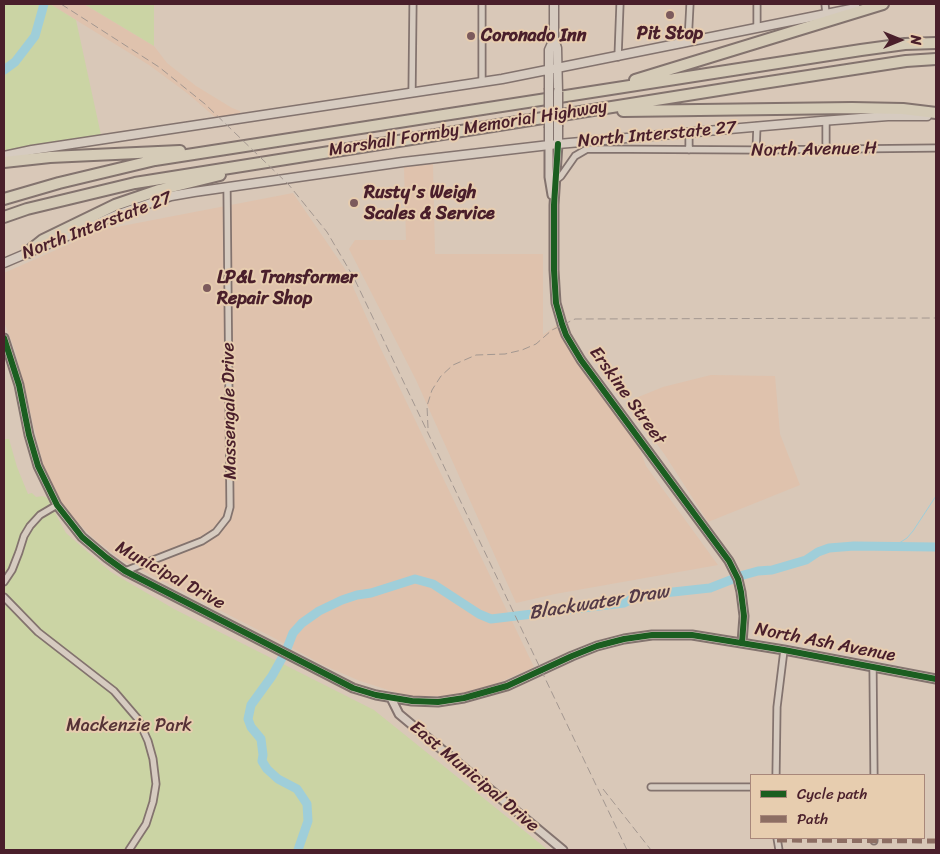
<!DOCTYPE html>
<style>
body{margin:0}
#map{position:relative;width:940px;height:854px;overflow:hidden;background:#d9c8b8;font-family:Sriracha,sans-serif}
canvas{display:block}
.frame{position:absolute;inset:0;border:5px solid #4a1f2b;pointer-events:none}
.legend{position:absolute;left:750px;top:774px;width:175px;height:65px;box-sizing:border-box;background:#e7cdaf;border:1px solid #a8877a;margin:0;padding:6px 9px;list-style:none;font-size:15px;color:#4a1f2b}
.legend li{display:flex;align-items:center;gap:10px;height:25px}
.legend b{width:25px;border:1px solid #a8877a}
.north{position:absolute;left:875px;top:15px;width:50px;height:50px;-webkit-text-stroke:4px #e7cdaf;paint-order:stroke;rotate:90deg;font-size:14px;font-weight:700;line-height:20px;text-align:center;color:#4a1f2b}
.north::after{content:'';display:block;margin:auto;width:18px;height:22px;background:#4a1f2b;clip-path:polygon(50% 0,100% 100%,50% 72%,0 100%)}
</style>
<div id="map">
<canvas width="940" height="854"></canvas>
<div class="frame"></div>
<ul class="legend">
<li><b style="height:6px;background:#1b5e20"></b>Cycle path</li>
<li><b style="height:6px;background:#8d6e63"></b>Path</li>
</ul>
<div class="north">N</div>
</div>
<script>
const ctx = document.querySelector('canvas').getContext('2d');
ctx.lineJoin = 'round';
function fill(path, color) { ctx.fillStyle = color; ctx.fill(path, 'evenodd'); }
const poly = rows => new Path2D(rows.map(r => 'M' + r).join(''));
function stroke(path, color, width, dash) { ctx.strokeStyle = color; ctx.lineWidth = width; ctx.lineCap = dash ? 'butt' : 'round'; ctx.setLineDash(dash || []); ctx.stroke(path); }
function label(font, color, halo, rows, align = 'center') {
  ctx.font = font + ' Sriracha,sans-serif'; ctx.lineWidth = 4; ctx.setLineDash([]); ctx.textBaseline = 'middle'; ctx.strokeStyle = halo; ctx.fillStyle = color; for (const [text, x, y, turn = 0] of rows) {
    ctx.save(); ctx.translate(x, y); ctx.rotate((+turn || 0) * Math.PI / 180); ctx.textAlign = isNaN(turn) ? turn : align; if (halo) ctx.strokeText(text, 0, 0); ctx.fillText(text, 0, 0); ctx.restore();
  }
}
fill(poly([
 [50,4,84,4,154,46,167,63,196,86,232,108,240,111,241,115,216,118,187,93,149,65],
 [433,164,435,254,543,254,543,335,558,324,568,347,581,367,635,437,646,466,718,565,555,594,516,603,416,380,349,249,355,240,406,240,404,167],
 [293,193,345,269,378,343,534,667,487,688,452,696,407,696,360,681,323,665,276,639,121,560,92,537,64,508,46,476,15,350,4,322,4,273,101,230],
 [711,375,775,376,780,434,800,485,708,522,665,455,626,402,663,387]
]), '#dfc2ad');
fill(poly([
 [4,4,50,4,76,20,101,135,39,145,4,152],
 [84,4,154,4,154,46],
 [4,439,9,439,17,467,28,494,32,493,36,497,43,496,47,498,66,533,111,572,174,609,374,710,548,850,4,850]
]), '#cbd4a4');
stroke(poly([
 [893,547,907,538,913,531,936,496]
]), '#9fced9', 1);
stroke(poly([
 [4,70,15,62,35,36,44,4],
 [740,576,758,571,772,570,806,560,818,552,829,548,854,546,936,547],
 [298,850,308,821,307,804,297,789,278,779,267,769,262,761,263,755,261,739,251,727,248,719,251,705,272,676,286,651,293,633,302,623,319,611,342,600,357,595,371,593,415,579,433,584,479,614,491,619,624,603,634,598,645,595,710,588,733,579]
]), '#9fced9', 9);
const minor = poly([
 [757,4,757,28],
 [825,4,826,14],
 [688,42,690,4],
 [618,57,620,4],
 [482,82,482,4],
 [412,93,413,4],
 [826,120,826,150],
 [689,133,689,150],
 [756,150,757,126],
 [556,180,561,176,575,156,587,149,756,150,936,148],
 [125,571,202,541,216,532,227,518,230,507,227,187],
 [4,582,12,570,19,552,24,536,30,526,40,515,57,505],
 [4,597,38,632,114,691,138,719,148,741,153,759,156,784,153,802,146,824,129,850],
 [873,668,874,775],
 [776,775,777,707,784,650],
 [651,787,751,787],
 [777,838,779,850],
 [874,838,874,841]
]);
const tertiary = poly([
 [558,144,554,205,554,270,556,303,562,324,566,335,581,360,729,561,738,579,741,592,744,616,742,643],
 [549,145,549,177,552,195],
 [4,338,19,385,29,435,38,466,57,505,82,537,107,558,125,571,353,688,376,695,412,701,438,702,464,698,507,686,572,656,597,646,624,639,652,635,692,635,784,650,936,679],
 [391,698,399,714,411,724,563,850]
]);
const secondary = poly([
 [554,4,554,39,557,48,558,92],
 [549,88,549,50,554,39],
 [558,127,558,144],
 [549,128,549,145],
 [4,156,32,150,502,79,856,8],
 [4,263,119,214,171,196,194,192,403,162,558,144,821,121,888,116,927,116]
]);
const motorway = poly([
 [635,80,883,4],
 [623,111,852,108,903,109,936,113],
 [4,162,50,157,180,151],
 [4,199,59,183,155,160,861,50,905,44,936,43],
 [4,217,27,209,135,183,750,85,906,61,936,59],
 [28,252,43,240,115,205,159,190,220,175]
]);
stroke(minor, '#83736e', 9);
stroke(tertiary, '#83736e', 11);
stroke(secondary, '#83736e', 11);
stroke(motorway, '#83736e', 14);
stroke(minor, '#d6cbc0', 5.5);
stroke(tertiary, '#d6cbc0', 7);
stroke(secondary, '#d6cbc0', 8);
stroke(motorway, '#d5cbb7', 10);
stroke(poly([
 [61,4,159,67,205,104,289,185,327,232,354,278,627,850],
 [428,428,427,406,432,390,441,376,453,365,476,355,505,354,522,350,536,344,552,330,575,319,936,318],
 [603,789,651,850]
]), '#a39790', 1, [8, 4]);
const secondaryBridge = poly([
 [549,88,549,128],
 [558,92,558,127]
]);
stroke(secondaryBridge, '#83736e', 11, []);
stroke(secondaryBridge, '#d6cbc0', 8);
stroke(poly([
 [777,840,936,841]
]), '#8d6e63', 5, [10, 5]);
stroke(poly([
 [558,144,554,205,554,270,556,303,562,324,566,335,581,360,729,561,738,579,741,592,744,616,742,643],
 [4,338,19,385,29,435,38,466,57,505,82,537,107,558,125,571,353,688,376,695,412,701,438,702,464,698,507,686,572,656,597,646,624,639,652,635,692,635,784,650,936,679]
]), '#1b5e20', 6);
for (const [x, y, r, color] of [
 [670,15,5,"#7c5a5c"],
 [471,36,5,"#7c5a5c"],
 [354,203,5,"#7c5a5c"],
 [207,288,5,"#7c5a5c"]
]) { const dot = new Path2D(); dot.arc(x, y, r, 0, 2 * Math.PI); ctx.fillStyle = color; ctx.fill(dot); stroke(dot, '#e7cdaf', 2); }
label('bold 18px', '#4a1f2b', '#e7cdaf', [
 ["Pit Stop",670,34,"center"],
 ["Coronado Inn",481,36],
 ["Rusty's Weigh",364,193],
 ["Scales & Service",364,214],
 ["LP&L Transformer",217,278],
 ["Repair Shop",217,299]
], 'left');
label('18px', '#4a1f2b', '#e7cdaf', [
 ["Marshall Formby Memorial Highway",468,129,-9],
 ["North Interstate 27",657,135,-5],
 ["North Avenue H",814,150,-1],
 ["North Interstate 27",97,226,-21],
 ["Erskine Street",627,396,54],
 ["Massengale Drive",230,411,-91],
 ["Municipal Drive",170,576,29],
 ["North Ash Avenue",825,643,11],
 ["East Municipal Drive",474,777,40]
]);
label('18px', '#563236', '#e7cdaf', [
 ["Mackenzie Park",129,726]
]);
label('italic 19px', '#533a47', '#e7cdaf', [
 ["Blackwater Draw",599,603,-9]
]);
</script>
